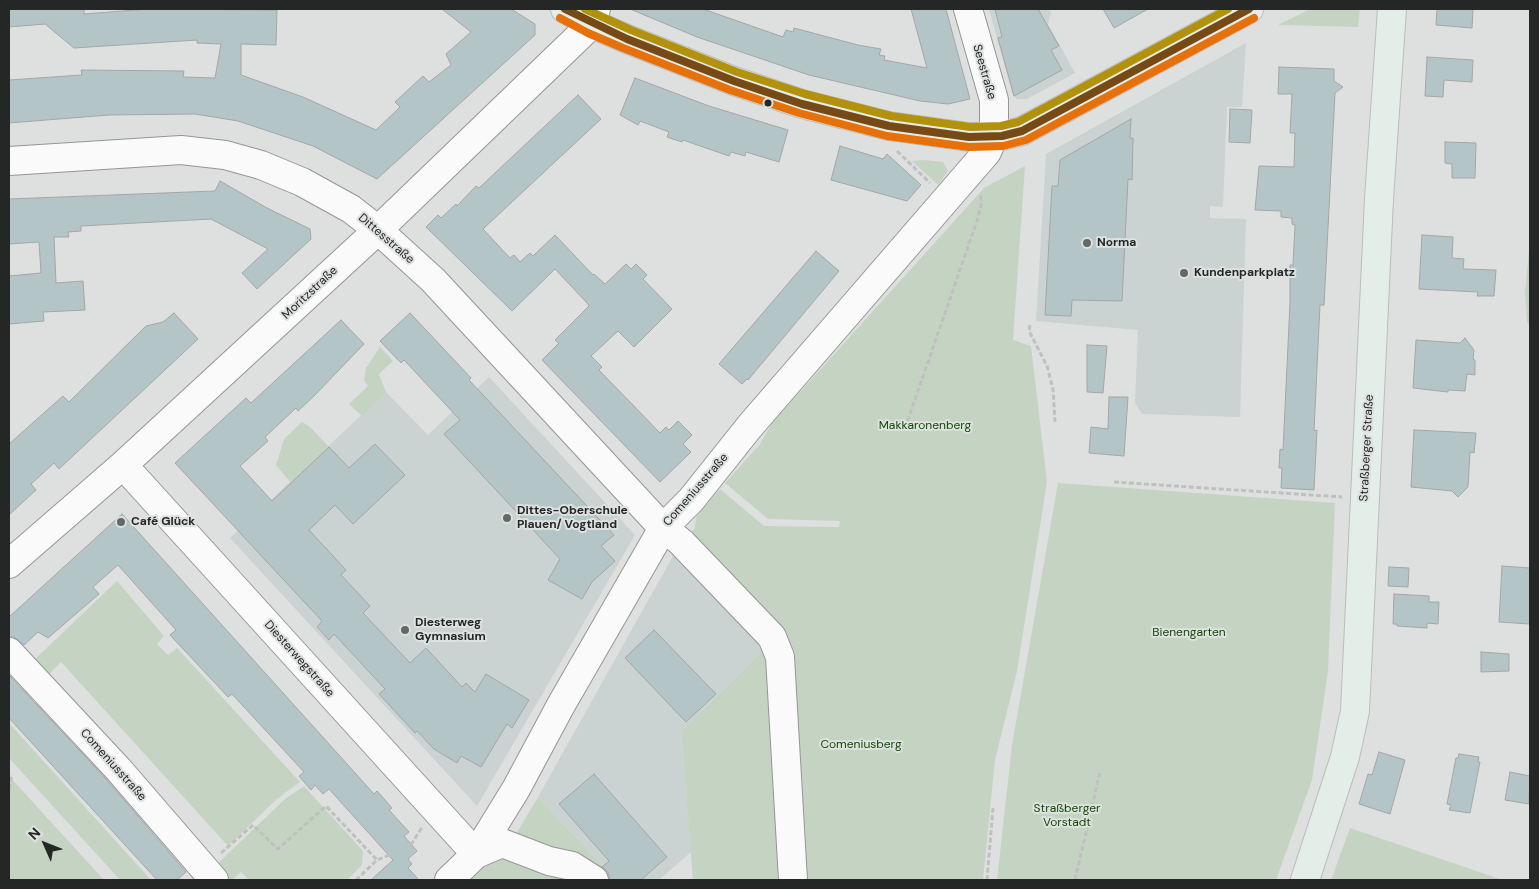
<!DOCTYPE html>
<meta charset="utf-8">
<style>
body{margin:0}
#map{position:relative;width:1539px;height:889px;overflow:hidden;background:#dee0df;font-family:"DM Sans",sans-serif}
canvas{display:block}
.frame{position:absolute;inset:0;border:10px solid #252726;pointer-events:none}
.north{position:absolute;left:20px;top:819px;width:50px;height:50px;-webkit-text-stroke:4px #dde1e0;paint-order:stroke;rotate:314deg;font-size:14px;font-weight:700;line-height:20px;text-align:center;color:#252726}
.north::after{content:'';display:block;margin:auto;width:18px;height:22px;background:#252726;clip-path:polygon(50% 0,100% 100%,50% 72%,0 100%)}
</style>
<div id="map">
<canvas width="1539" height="889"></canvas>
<div class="frame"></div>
<div class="north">N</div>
</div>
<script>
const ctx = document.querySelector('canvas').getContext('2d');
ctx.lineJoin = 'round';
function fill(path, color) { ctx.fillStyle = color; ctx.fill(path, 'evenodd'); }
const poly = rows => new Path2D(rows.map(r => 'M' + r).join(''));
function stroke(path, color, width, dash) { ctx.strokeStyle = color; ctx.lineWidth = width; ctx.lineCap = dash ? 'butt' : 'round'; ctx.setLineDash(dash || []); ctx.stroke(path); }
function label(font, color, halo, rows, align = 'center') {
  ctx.font = font + ' "DM Sans",sans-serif'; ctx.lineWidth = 4; ctx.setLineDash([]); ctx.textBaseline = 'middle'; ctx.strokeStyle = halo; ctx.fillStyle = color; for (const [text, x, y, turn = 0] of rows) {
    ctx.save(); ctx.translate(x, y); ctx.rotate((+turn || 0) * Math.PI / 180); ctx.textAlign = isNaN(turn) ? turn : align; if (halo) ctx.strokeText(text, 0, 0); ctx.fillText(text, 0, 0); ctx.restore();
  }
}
fill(poly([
 [989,9,1049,9,1051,13,1048,24,1075,73,1027,99,1017,99,1013,96],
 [1246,43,1242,107,1227,107,1223,207,1210,206,1210,218,1246,219,1240,417,1142,414,1135,403,1138,330,1036,321,1046,154],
 [489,377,635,535,477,806,230,538,386,392,428,435],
 [678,547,771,643,681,731,691,852,659,880,616,880,538,797]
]), '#cad3d1');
fill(poly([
 [1310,9,1360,9,1358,27,1278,25],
 [924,160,943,162,948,171,938,185,912,161],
 [1025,166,1013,340,1031,346,1047,482,1017,671,995,760,983,880,693,880,681,731,771,643,678,547,695,528,696,517,720,489,764,526,839,527,840,521,768,519,725,483,760,444,772,423,984,188],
 [1530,240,1530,326,1527,322,1525,293],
 [380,347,393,361,379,374,386,392,362,416,349,404,368,386,364,380,366,368],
 [302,422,309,426,329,447,291,483,276,465,284,439],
 [1058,483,1335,503,1328,671,1312,780,1276,880,997,880,1012,745],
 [117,581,164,636,157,644,168,655,177,648,300,782,278,798,228,846,61,662,48,675,34,660],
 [9,723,151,880,120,880,9,758],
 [9,776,104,880,9,880],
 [304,786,363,851,362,865,347,880,249,880,241,872,232,880,226,880,214,867,285,799],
 [538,797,616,880,467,880,513,839],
 [1350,828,1503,880,1331,880]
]), '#c5d4c2');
const building = poly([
 [9,9,84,9,84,14,148,9,277,10,276,45,241,44,241,75,303,97,376,130,400,107,395,102,423,76,429,82,451,65,446,54,471,32,442,9,511,9,535,24,535,35,377,179,313,146,238,121,195,114,109,115,9,123,9,80,82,75,81,70,184,71,183,77,215,78,221,44,197,43,197,40,74,48,45,24,9,27,9,9],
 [630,9,703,9,783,37,786,30,793,32,794,28,858,45,881,49,879,55,885,56,884,60,927,68,911,9,946,9,970,99,948,104,920,101,809,75,697,37,630,9],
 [995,9,1038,9,1059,46,1051,50,1062,70,1014,96,998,38,1002,37,995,9],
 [1103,9,1148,9,1114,28,1103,9],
 [1437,9,1473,9,1472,28,1436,25,1437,9],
 [1427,57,1473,60,1472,82,1444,80,1443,97,1425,96,1427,57],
 [1279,67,1334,69,1334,81,1343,87,1335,93,1324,305,1320,305,1318,346,1314,431,1317,430,1314,490,1281,488,1282,468,1279,468,1280,449,1283,450,1290,303,1290,265,1293,265,1295,225,1292,224,1292,218,1281,217,1281,211,1255,210,1259,166,1294,167,1295,133,1290,133,1292,94,1278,94,1279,67],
 [635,78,709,106,788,130,779,162,746,152,745,156,731,152,729,156,683,140,682,142,667,137,669,132,640,121,638,125,620,115,635,78],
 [578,95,601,119,483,229,510,258,514,255,520,262,530,253,533,256,555,235,593,275,594,274,605,284,626,264,631,269,636,264,647,275,643,279,672,309,634,347,618,331,591,356,602,367,599,370,660,433,666,427,669,430,678,421,692,435,683,444,691,452,660,482,542,360,559,343,555,340,589,306,588,304,555,269,512,311,426,227,438,215,441,218,456,204,457,206,476,186,479,188,578,95],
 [1230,109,1252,110,1250,143,1229,142,1230,109],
 [1131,119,1130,138,1133,138,1132,180,1128,179,1122,301,1072,300,1071,316,1045,315,1052,186,1058,186,1060,160,1131,119],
 [1445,142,1476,143,1475,178,1452,178,1452,164,1445,163,1445,142],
 [840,146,883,159,887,154,921,185,907,201,831,180,840,146],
 [220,181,267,208,310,229,311,239,257,289,242,273,268,249,211,219,81,226,81,231,68,232,69,237,54,237,56,283,83,281,85,310,43,312,44,321,9,324,9,276,41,273,39,242,9,244,9,199,215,191,220,181],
 [1422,235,1453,237,1452,258,1464,259,1463,269,1496,270,1494,296,1477,296,1478,292,1419,289,1422,235],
 [816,251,839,271,748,380,747,379,742,384,719,364,816,251],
 [174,313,198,339,59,469,54,463,31,484,36,490,9,515,9,444,63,396,69,402,146,326,163,322,174,313],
 [410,313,471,378,469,380,614,535,601,546,615,561,592,582,582,599,548,580,560,559,444,434,460,420,404,360,401,363,380,341,410,313],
 [341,320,364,344,314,396,298,411,296,408,265,437,268,441,240,466,272,501,329,447,349,468,375,444,405,475,353,524,335,505,309,530,346,570,341,575,370,606,363,613,410,663,426,648,462,687,466,683,475,692,486,674,529,700,512,728,507,724,481,767,461,756,457,763,434,749,417,731,415,733,379,694,385,689,334,634,329,640,317,627,322,621,175,463,246,398,251,403,341,320],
 [1465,338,1474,350,1473,359,1475,360,1475,375,1467,374,1465,391,1448,390,1448,392,1413,388,1416,340,1460,343,1465,338],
 [1087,345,1107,346,1103,393,1087,392,1087,345],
 [1109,397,1128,397,1124,456,1089,453,1091,427,1108,429,1109,397],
 [1414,430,1476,433,1474,453,1470,452,1468,487,1458,497,1452,491,1411,487,1414,430],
 [122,514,374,794,377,791,392,808,389,810,409,832,404,836,417,851,408,859,412,864,408,868,419,880,371,880,393,860,329,789,323,794,315,785,311,790,299,776,304,772,232,694,228,697,170,635,176,630,118,565,93,587,99,594,48,638,38,632,24,645,14,637,9,637,9,617,122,514],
 [1502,566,1530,568,1530,624,1499,622,1502,566],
 [1389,567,1409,568,1408,587,1388,586,1389,567],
 [1394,594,1429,596,1429,602,1439,602,1438,624,1427,623,1427,628,1397,626,1397,624,1393,624,1394,594],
 [654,630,716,694,686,722,625,658,654,630],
 [1481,652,1509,654,1509,671,1481,672,1481,652],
 [9,675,107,780,186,872,177,880,157,880,9,718,9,675],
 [1379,752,1405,760,1390,814,1359,804,1368,774,1372,775,1379,752],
 [1459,754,1479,757,1478,762,1480,762,1470,813,1449,810,1451,805,1447,804,1456,758,1458,758,1459,754],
 [1510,772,1530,776,1529,804,1505,800,1510,772],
 [594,774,667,857,641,880,610,880,608,872,602,867,609,861,559,804,594,774]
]);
fill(building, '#b3c5c6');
stroke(building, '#a5a6a6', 1);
const minor = poly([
 [9,161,181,150,225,155,261,165,302,182,351,209,378,230,433,280,663,528,681,542,772,637,780,657,793,880],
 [123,465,476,854],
 [9,564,123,465,378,230,592,24,596,9],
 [9,652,119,770,214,880],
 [476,854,502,843,549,861,572,866,594,880],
 [449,880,476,854,516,789,561,705,663,528,691,500,750,426,987,152,994,136,994,100,968,9]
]);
const major = poly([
 [565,9,592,24,627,39,734,81,802,104,889,126,969,137,1002,136,1022,131,1249,9],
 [1305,880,1345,757,1355,711,1379,199,1392,9]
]);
stroke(minor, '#949695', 30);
stroke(major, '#bbbcbc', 30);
stroke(poly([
 [897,151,930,183],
 [1030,325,1029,331,1047,366,1053,389,1055,422],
 [905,428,978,218,981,206,981,195],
 [1114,482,1342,497],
 [9,789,12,774],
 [411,845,422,827],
 [221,853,253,825,278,849,326,806,377,860],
 [356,880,377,860,392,854],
 [987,880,993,808],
 [1075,880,1100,772]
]), '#bfc0bf', 3, [5, 2.5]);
stroke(minor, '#fafafa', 28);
stroke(major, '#e4eee9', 28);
stroke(poly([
 [565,9,627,39,734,81,802,104,889,126,969,137,1002,136,1022,131,1249,9]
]), '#774a15', 8);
stroke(poly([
 [560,18,588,33,623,48,730,90,799,113,887,136,969,147,1003,146,1026,140,1254,18]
]), '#e6710a', 8);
stroke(poly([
 [585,9,631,30,737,72,805,94,891,116,970,127,1001,126,1018,122,1228,9]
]), '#b2920d', 8);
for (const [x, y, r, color] of [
 [768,103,4.5,"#252726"],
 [1087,243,5,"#666867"],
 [1184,273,5,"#666867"],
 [507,518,5,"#666867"],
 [121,522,5,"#666867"],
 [405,630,5,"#666867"]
]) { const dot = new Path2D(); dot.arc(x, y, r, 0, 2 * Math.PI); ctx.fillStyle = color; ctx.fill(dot); stroke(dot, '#dde1e0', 2); }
label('12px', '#252726', '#dde1e0', [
 ["Seestraße",984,72,74],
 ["Dittesstraße",386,239,41],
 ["Moritzstraße",310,293,-43],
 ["Straßberger Straße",1367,448,-87],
 ["Comeniusstraße",696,490,-49],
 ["Diesterwegstraße",299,659,48],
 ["Comeniusstraße",113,765,48]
]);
label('bold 12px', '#252726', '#dde1e0', [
 ["Norma",1097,243],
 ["Kundenparkplatz",1194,273],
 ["Dittes-Oberschule",517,511],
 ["Plauen/ Vogtland",517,525],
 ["Café Glück",131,522],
 ["Diesterweg",415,623],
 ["Gymnasium",415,637]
], 'left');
label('12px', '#114a00', '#dde1e0', [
 ["Makkaronenberg",925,426],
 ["Bienengarten",1189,633],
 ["Comeniusberg",861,745],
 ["Straßberger",1067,809],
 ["Vorstadt",1067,823]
]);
</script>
